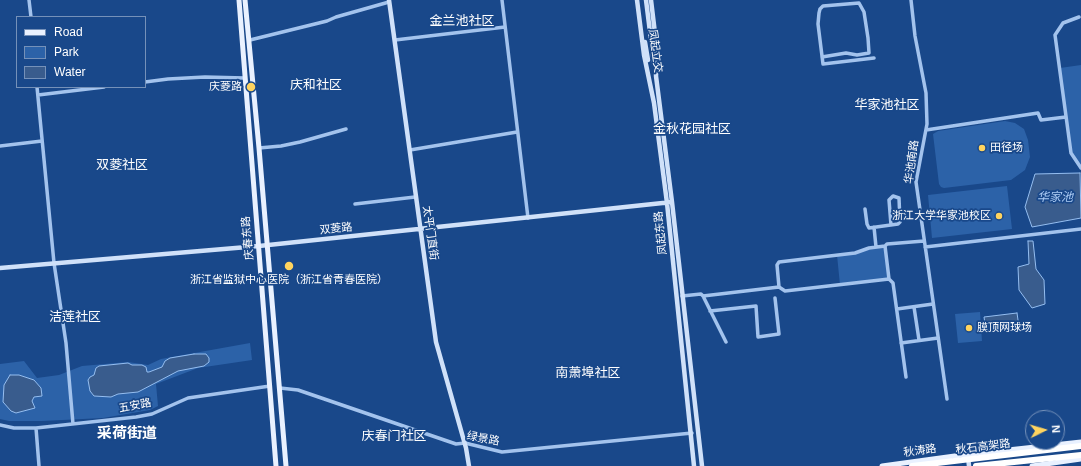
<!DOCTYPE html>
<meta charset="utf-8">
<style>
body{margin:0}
#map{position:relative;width:1081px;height:466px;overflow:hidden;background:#19488a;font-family:Helvetica,sans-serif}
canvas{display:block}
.legend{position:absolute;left:16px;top:16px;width:130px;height:72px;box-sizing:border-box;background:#19488a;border:1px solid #7591b9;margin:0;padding:5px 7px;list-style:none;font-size:12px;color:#fff}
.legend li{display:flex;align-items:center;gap:8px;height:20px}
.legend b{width:20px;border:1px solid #7591b9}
.north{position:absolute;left:1025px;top:410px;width:40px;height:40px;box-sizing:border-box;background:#19488a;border:1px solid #7591b9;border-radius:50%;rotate:85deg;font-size:11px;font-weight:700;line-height:16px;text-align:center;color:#fff}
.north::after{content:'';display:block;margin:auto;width:14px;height:18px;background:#ffd45f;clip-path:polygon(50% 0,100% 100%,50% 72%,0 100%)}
</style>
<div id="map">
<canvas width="1081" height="466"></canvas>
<ul class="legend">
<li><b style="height:5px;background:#e9f1ff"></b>Road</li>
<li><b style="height:11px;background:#2c62a8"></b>Park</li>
<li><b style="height:11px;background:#395c8d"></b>Water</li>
</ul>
<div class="north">N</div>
</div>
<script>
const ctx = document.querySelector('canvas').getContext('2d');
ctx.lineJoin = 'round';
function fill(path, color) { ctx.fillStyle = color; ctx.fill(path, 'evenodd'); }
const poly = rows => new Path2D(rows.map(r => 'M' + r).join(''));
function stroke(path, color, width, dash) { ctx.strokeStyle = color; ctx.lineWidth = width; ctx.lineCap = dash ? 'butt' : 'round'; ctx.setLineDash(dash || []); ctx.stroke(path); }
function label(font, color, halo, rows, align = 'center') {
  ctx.font = font + ' Helvetica,"Noto Sans SC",sans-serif'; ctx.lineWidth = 3.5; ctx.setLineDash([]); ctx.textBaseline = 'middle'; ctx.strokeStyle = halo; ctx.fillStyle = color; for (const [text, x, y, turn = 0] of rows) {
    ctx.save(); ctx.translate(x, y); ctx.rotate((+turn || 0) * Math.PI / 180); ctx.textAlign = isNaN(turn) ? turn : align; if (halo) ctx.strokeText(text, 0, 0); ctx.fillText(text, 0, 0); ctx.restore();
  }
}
fill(poly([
 [1081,65,1081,168,1071,153,1060,68],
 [1005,121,1015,123,1024,129,1028,140,1030,157,1025,170,1011,180,944,188,941,187,939,184,933,134,938,131],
 [1007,186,1012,229,932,238,928,195],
 [885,246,889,279,840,285,837,255],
 [980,312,982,341,958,343,955,314],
 [250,343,252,360,198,368,156,384,158,406,150,410,103,418,42,421,9,421,0,419,0,364,24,361,37,378,59,375,82,366,128,362,148,365,161,359]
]), '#2c62a8');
const water = poly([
 [1080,173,1081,218,1032,227,1025,207,1035,174,1080,173],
 [1028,241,1033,241,1036,269,1044,280,1045,304,1032,308,1019,290,1018,267,1029,264,1028,241],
 [1017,313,1019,327,986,331,984,317,1017,313],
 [194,354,206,354,209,358,209,362,204,366,178,371,138,392,118,394,111,397,94,396,90,391,88,380,90,377,94,375,96,368,99,366,128,363,132,365,142,365,146,367,147,372,149,372,162,367,165,361,170,358,194,354],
 [10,375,19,375,34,380,41,388,42,396,34,397,32,401,35,408,16,413,11,411,3,402,4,385,10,375]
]);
fill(water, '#395c8d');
stroke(water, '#95bef0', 1);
stroke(poly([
 [29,0,31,17],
 [502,0,528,218],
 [911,0,915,36,926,93,927,124,916,182,947,399],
 [1079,17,1063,23,1055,35,1071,153,1081,168],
 [250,40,327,21,336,17,389,2],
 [395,40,505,27],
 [822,57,846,53,857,55,869,53,868,38,864,12,859,3,823,6,820,9,819,13,818,24,823,64,874,58],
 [145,82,168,79,205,77,245,78],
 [37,87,54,263,66,343,73,424],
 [38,95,104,87],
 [926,130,1038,113,1041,120,1066,117],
 [0,146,42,141],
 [259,148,281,146,300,142,346,129],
 [410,150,517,132],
 [355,204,415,197],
 [865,209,867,224,869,228,898,224,900,222,899,198,893,196,889,200,891,225],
 [874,227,876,247],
 [885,246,887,244,924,241],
 [925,247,1081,229],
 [779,287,777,265,779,262,855,253,869,248,885,246,889,279,893,283,906,377],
 [682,296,701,294,703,296,726,342],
 [703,296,779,287,785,291,889,279],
 [914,307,919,340],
 [897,309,933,304],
 [710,311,756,306,758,337,779,334,775,298],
 [901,343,938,338],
 [280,388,298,390,456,444,465,443,502,452,692,433],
 [0,425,14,428,36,428,136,417,152,414,188,398,270,386],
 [36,428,39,466]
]), '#a3c3ed', 3.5);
stroke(poly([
 [389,0,436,342,466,448,469,466],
 [637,0,644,55,654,103,667,203,694,466],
 [646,0,654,64],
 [651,0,657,50,656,76,672,202,702,466],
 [645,42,648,60],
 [0,268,259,246,672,202],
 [968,456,969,466]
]), '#d0e1f9', 4.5);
stroke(poly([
 [239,0,276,466],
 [245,0,259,148,286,466],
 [882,466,962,455,1081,442],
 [1032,466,1081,459]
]), '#e9f1ff', 5);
stroke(poly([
 [976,466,1081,455]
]), '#fff', 6);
stroke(poly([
 [912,466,1081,446]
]), '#fff', 6);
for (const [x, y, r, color] of [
 [251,87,5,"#ffd45f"],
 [982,148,4,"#ffd45f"],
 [999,216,4,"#ffd45f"],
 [289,266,5,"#ffd45f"],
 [969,328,4,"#ffd45f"]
]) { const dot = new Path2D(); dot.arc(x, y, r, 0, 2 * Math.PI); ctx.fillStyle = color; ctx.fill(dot); stroke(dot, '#19488a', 1.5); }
label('11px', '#fff', '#19488a', [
 ["凤起立交",655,51,82],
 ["华池南路",912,162,-82],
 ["双菱路",336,229,-6],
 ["太平门直街",430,233,82],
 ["凤起东路",661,233,-96],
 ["庆春东路",248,238,-95],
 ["五安路",135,406,-11],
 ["绿景路",483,439,10],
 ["秋石高架路",983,447,-7],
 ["秋涛路",920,451,-8]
]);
label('11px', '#fff', '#19488a', [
 ["庆菱路",242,87],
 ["田径场",990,148,"left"],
 ["浙江大学华家池校区",991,216],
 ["浙江省监狱中心医院（浙江省青春医院）",289,280,"center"],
 ["膜顶网球场",977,328,"left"]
], 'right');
label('italic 12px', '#aecdf5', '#19488a', [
 ["华家池",1055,198]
]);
label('13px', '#fff', '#19488a', [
 ["金兰池社区",462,21],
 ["庆和社区",316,85],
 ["华家池社区",887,105],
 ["金秋花园社区",692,129],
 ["双菱社区",122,165],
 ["洁莲社区",75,317],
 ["南萧埠社区",588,373],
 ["庆春门社区",394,436]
]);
label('bold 15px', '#fff', '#19488a', [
 ["采荷街道",127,434]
]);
</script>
